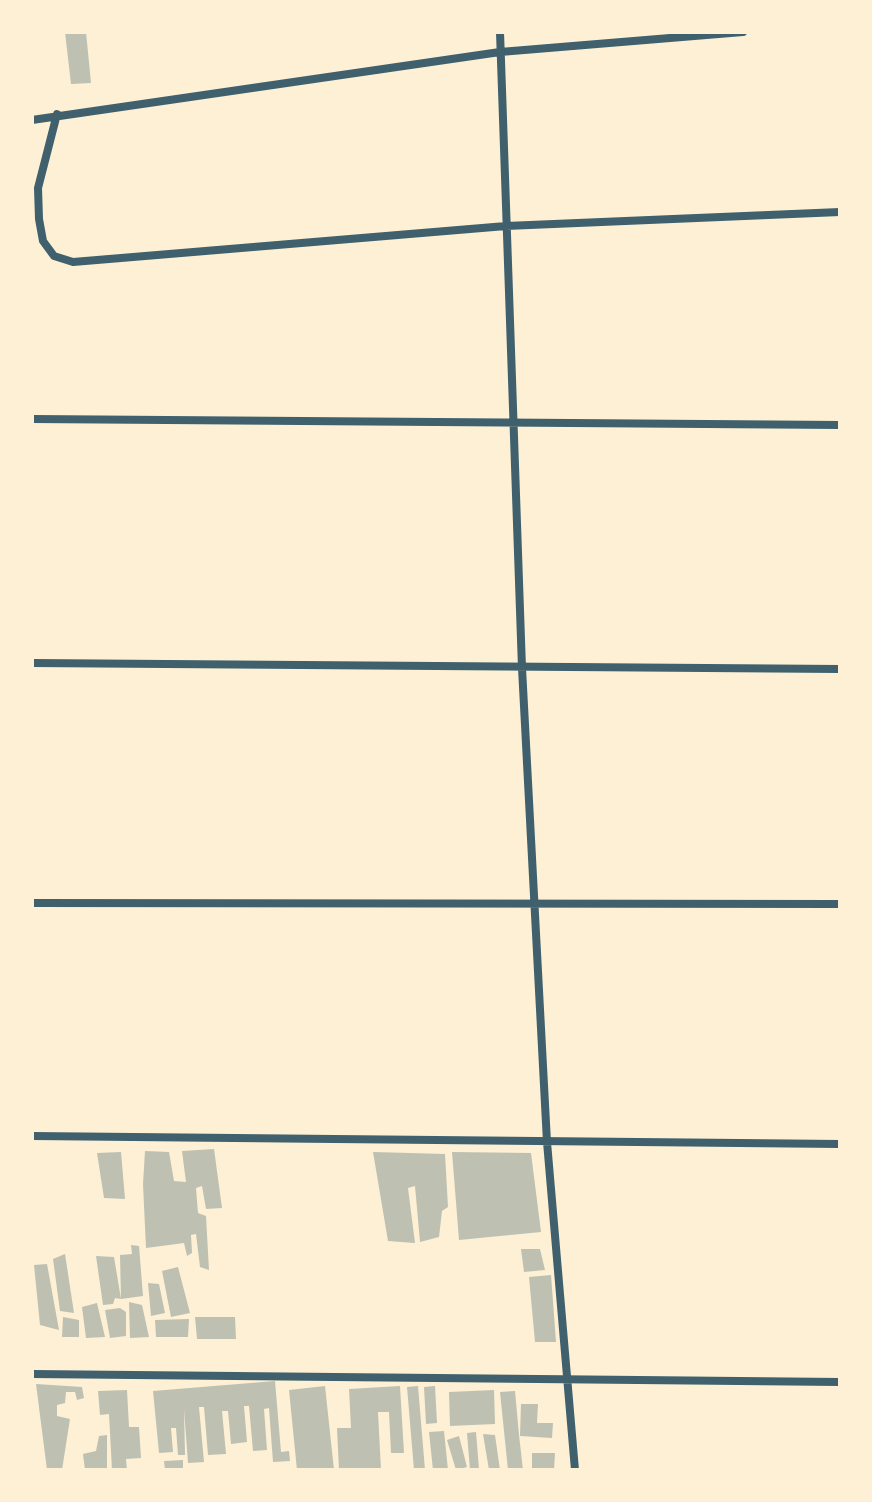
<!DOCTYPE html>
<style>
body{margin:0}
#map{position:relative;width:872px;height:1502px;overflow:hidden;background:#fdf0d5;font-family:"Work Sans",sans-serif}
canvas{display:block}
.frame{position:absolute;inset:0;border:34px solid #fdf0d5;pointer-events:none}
</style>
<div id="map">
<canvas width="872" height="1502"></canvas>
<div class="frame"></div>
</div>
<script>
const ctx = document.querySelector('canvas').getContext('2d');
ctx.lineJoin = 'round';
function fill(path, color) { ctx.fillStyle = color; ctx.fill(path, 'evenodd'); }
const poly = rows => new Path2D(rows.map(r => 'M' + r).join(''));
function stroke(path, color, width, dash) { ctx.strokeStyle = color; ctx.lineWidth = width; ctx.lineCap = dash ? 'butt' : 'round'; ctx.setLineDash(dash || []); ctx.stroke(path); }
fill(poly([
 [65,32,86,32,91,83,71,84],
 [214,1149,222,1208,206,1209,202,1186,196,1188,198,1213,206,1216,209,1270,200,1267,196,1234,191,1235,192,1253,187,1256,184,1243,146,1248,143,1184,145,1151,169,1152,174,1181,186,1182,182,1151],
 [121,1152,125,1199,104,1198,97,1153],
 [373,1152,445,1154,448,1207,442,1211,439,1237,420,1242,415,1186,408,1188,415,1243,388,1241],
 [452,1152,531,1153,541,1232,459,1240],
 [131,1245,139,1246,143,1296,121,1299,120,1255,132,1254],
 [521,1249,540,1249,545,1270,524,1272],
 [65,1254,74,1313,60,1311,53,1259],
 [96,1256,114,1257,121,1299,115,1298,113,1304,103,1305],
 [47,1264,59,1330,40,1325,34,1265],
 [178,1267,190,1313,171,1317,162,1271],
 [551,1275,556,1342,535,1342,529,1277],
 [148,1283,159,1284,165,1313,151,1316],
 [129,1302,142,1305,149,1337,130,1338],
 [97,1303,105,1337,86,1338,82,1307],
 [120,1308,126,1312,126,1336,110,1338,105,1310],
 [63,1317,79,1320,79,1337,62,1337],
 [195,1317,235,1317,236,1339,197,1339],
 [189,1319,188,1337,156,1337,155,1320],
 [275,1381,281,1452,289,1451,290,1461,273,1462,269,1408,264,1409,267,1450,253,1451,249,1406,244,1406,247,1442,231,1444,228,1411,222,1411,226,1454,208,1455,204,1407,199,1407,204,1462,188,1463,184,1409,185,1455,178,1455,176,1428,171,1428,173,1452,159,1453,153,1391],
 [36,1384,82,1387,84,1398,77,1400,75,1392,66,1392,65,1403,57,1405,57,1416,70,1419,62,1470,47,1470],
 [325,1386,334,1470,297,1470,289,1390],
 [400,1386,404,1453,391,1453,389,1412,378,1412,381,1470,339,1470,337,1428,351,1428,349,1389],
 [418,1386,425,1470,414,1470,407,1387],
 [435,1386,437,1423,426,1424,424,1387],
 [127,1390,129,1427,139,1427,141,1458,126,1459,127,1470,112,1470,109,1414,100,1415,98,1391],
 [494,1390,495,1424,450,1426,449,1392],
 [515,1391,519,1435,523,1470,508,1470,500,1392],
 [521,1404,538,1404,537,1423,553,1423,552,1438,520,1436],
 [444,1431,448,1470,433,1470,429,1432],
 [476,1432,479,1469,470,1470,467,1433],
 [483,1434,495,1435,500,1470,489,1470],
 [107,1435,107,1470,85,1470,83,1454,96,1451,99,1436],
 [459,1436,467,1467,456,1470,447,1440],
 [532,1453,555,1453,554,1470,532,1470],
 [183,1460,183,1470,165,1470,164,1461]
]), '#bec0b2');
stroke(poly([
 [500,32,522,668,547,1142,575,1470],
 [57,114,38,188,39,219,43,241,54,256,73,262,506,226,840,212],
 [32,120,500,52,743,32],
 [32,419,840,425],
 [32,663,840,669],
 [32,903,840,904],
 [32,1136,840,1144],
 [32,1374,840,1382]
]), '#3f606c', 8);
</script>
